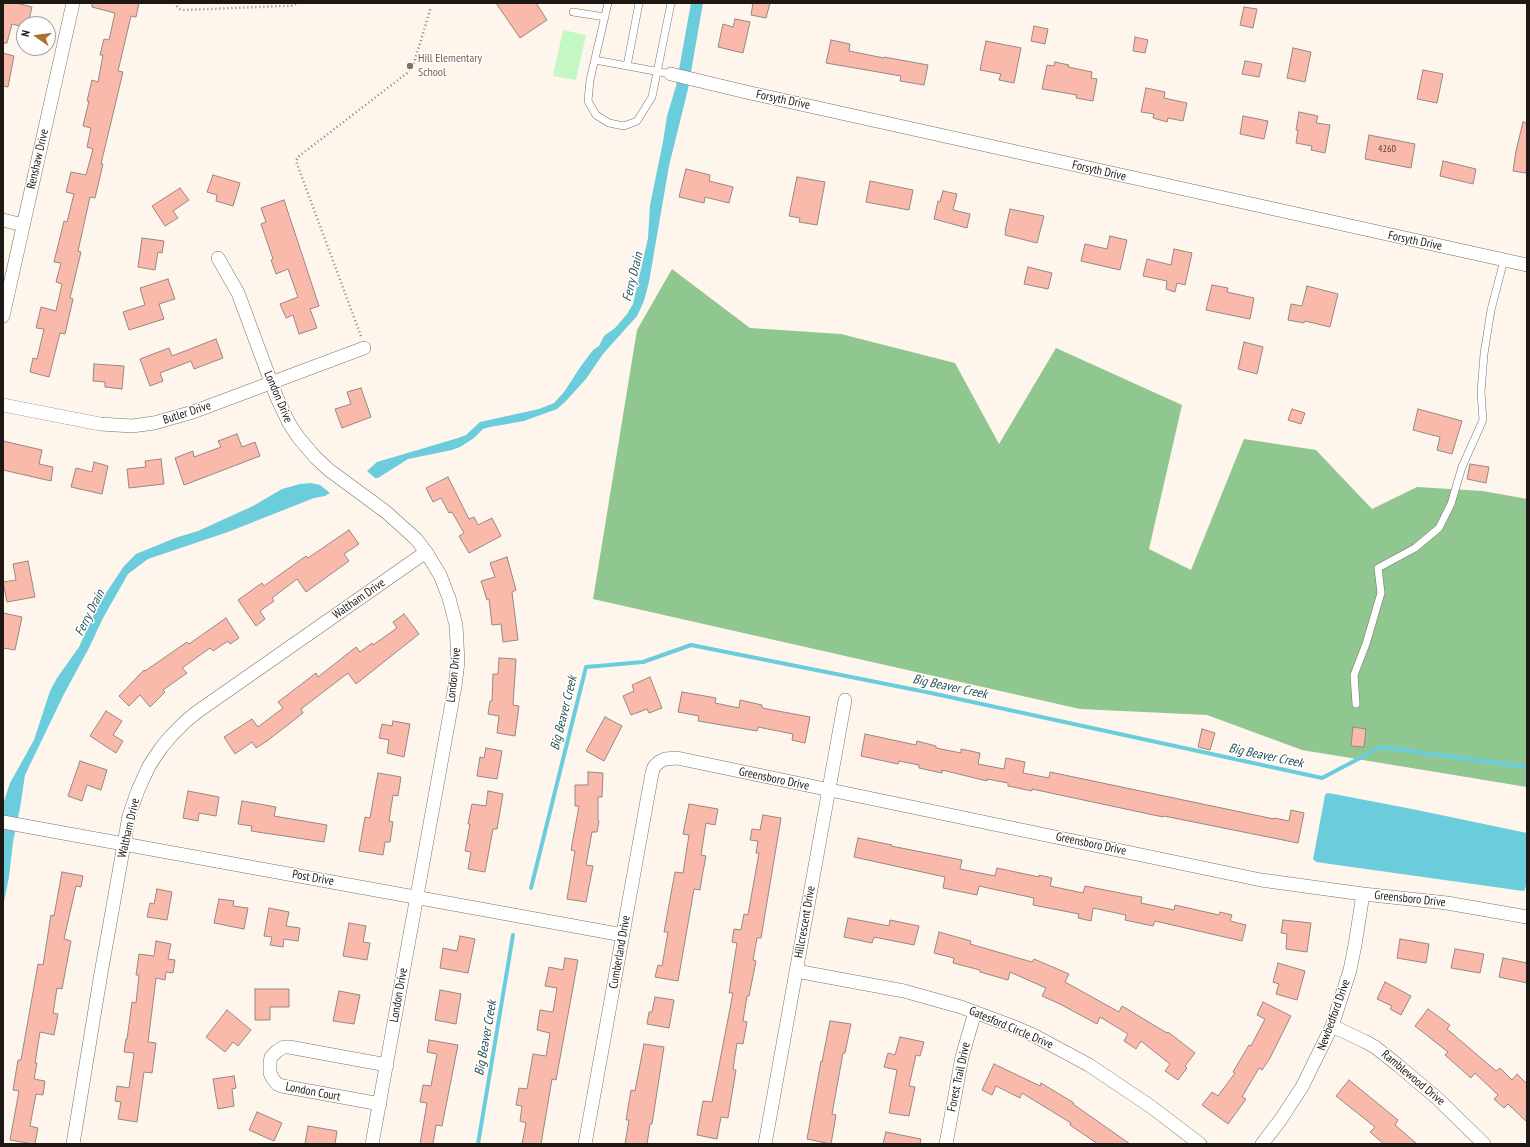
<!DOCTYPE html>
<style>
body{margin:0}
#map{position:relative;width:1530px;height:1147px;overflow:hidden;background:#fef6ed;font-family:"PT Sans Narrow",sans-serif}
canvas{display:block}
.frame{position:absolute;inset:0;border:4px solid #1d1813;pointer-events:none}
.north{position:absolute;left:16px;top:16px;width:40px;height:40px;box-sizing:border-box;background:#fff;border:1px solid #a5a3a1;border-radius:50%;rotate:284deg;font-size:11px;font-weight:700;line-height:16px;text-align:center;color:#1d1813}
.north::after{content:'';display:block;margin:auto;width:14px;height:18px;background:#ac6f32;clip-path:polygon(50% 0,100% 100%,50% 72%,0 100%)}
</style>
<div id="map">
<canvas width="1530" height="1147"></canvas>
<div class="frame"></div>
<div class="north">N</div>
</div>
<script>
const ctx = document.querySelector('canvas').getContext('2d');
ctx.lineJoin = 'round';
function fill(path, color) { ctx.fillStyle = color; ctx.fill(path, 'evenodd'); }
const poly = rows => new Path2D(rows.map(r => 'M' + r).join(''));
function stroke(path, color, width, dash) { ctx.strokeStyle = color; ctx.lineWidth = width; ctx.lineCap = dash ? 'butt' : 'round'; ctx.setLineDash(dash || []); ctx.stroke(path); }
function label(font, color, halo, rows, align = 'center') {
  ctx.font = font + ' "PT Sans Narrow",sans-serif'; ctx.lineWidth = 3; ctx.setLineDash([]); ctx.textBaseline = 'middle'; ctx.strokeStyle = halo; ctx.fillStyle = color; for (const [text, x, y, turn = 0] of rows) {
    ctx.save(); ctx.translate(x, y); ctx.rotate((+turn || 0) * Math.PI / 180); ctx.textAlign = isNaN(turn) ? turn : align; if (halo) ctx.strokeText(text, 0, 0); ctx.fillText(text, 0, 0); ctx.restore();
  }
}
fill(poly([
 [563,30,586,35,576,80,553,76]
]), '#c3f7c3');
fill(poly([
 [672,269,750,328,841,334,955,363,999,444,1056,348,1182,405,1149,549,1191,570,1244,439,1316,450,1372,509,1417,487,1483,491,1527,499,1527,787,1302,750,1207,715,1080,709,593,599,637,330]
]), '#90c690');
fill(poly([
 [691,3,703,3,688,89,669,166,649,282,644,301,637,316,603,354,586,379,565,402,557,409,524,421,490,427,483,429,474,438,460,447,452,450,408,459,378,478,375,478,367,471,377,462,458,438,466,435,480,422,539,409,554,403,564,392,581,366,593,350,599,346,604,336,615,328,627,314,633,304,648,238,650,205,663,142,667,116,676,86],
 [311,483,320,485,330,493,325,496,314,498,228,532,148,559,128,574,103,618,90,646,64,694,25,775,20,808,13,842,9,877,3,906,3,804,10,783,34,740,50,691,57,678,79,647,98,605,124,566,136,554,175,538,198,531,253,506,282,489,300,484],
 [1327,793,1334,794,1417,810,1527,833,1527,879,1525,890,1523,891,1316,862,1313,859,1314,854,1325,795]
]), '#6bcddc');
stroke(poly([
 [531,888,586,667,643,662,691,645,931,693,1322,778,1381,747,1527,767],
 [478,1144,513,935]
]), '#6bcddc', 4);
const building = poly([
 [3,3,16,3,32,7,28,24,24,24,24,27,12,24,7,43,3,43,3,3],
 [92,3,139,3,136,17,131,16,118,71,123,72,101,164,103,164,95,198,90,197,78,251,81,252,70,298,73,299,65,334,60,333,49,377,30,372,33,358,37,359,44,329,36,328,41,307,56,311,62,284,56,282,61,263,54,262,64,221,67,222,74,194,66,192,71,172,86,175,93,149,87,147,91,128,83,126,89,101,87,101,92,80,98,82,103,55,100,55,104,39,109,40,115,13,92,7,92,3],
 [496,3,536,3,547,20,520,38,496,3],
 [753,3,770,3,766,18,751,15,753,3],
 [1244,7,1257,9,1253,28,1240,25,1244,7],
 [735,19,750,22,743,53,718,47,723,24,733,27,735,19],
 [1034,26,1048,29,1045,44,1031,41,1034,26],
 [1135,37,1148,40,1145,53,1133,51,1135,37],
 [831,40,850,44,849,51,884,58,884,57,928,65,924,85,900,81,901,76,826,63,831,40],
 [986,41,1021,48,1014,83,999,80,1001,74,980,70,986,41],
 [1293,48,1311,52,1305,82,1287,78,1293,48],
 [3,53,14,56,8,87,3,86,3,53],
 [1245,61,1262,64,1259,77,1242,74,1245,61],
 [1055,62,1069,65,1068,67,1092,72,1091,78,1097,79,1093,101,1076,98,1077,95,1042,89,1047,65,1054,66,1055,62],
 [1423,70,1443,74,1437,103,1417,99,1423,70],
 [1146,88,1165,92,1164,98,1187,103,1183,121,1168,118,1167,122,1153,118,1154,114,1141,112,1146,88],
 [1299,112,1318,116,1316,123,1330,125,1325,153,1311,150,1312,146,1296,143,1298,130,1296,130,1299,112],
 [1243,116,1268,121,1264,139,1240,134,1243,116],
 [1523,122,1527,123,1527,166,1526,173,1513,171,1516,151,1523,122],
 [1369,135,1415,144,1411,168,1365,159,1369,135],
 [1443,161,1476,169,1473,184,1440,176,1443,161],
 [686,169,710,175,709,181,733,187,729,203,705,197,704,203,679,197,686,169],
 [213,175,240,183,233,206,216,201,217,195,207,192,213,175],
 [797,177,825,182,817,225,799,222,800,218,789,216,797,177],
 [870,181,913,190,909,210,866,202,870,181],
 [180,188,189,200,173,211,178,218,165,226,152,206,180,188],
 [943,191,957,194,953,210,970,214,967,228,934,219,938,201,940,202,943,191],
 [284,200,319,306,310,309,317,328,299,334,293,315,286,318,280,304,298,297,288,269,276,274,271,260,273,259,261,224,266,222,261,208,284,200],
 [1010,209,1044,216,1037,243,1005,235,1006,231,1005,231,1010,209],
 [1110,236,1127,240,1120,270,1081,261,1085,244,1107,249,1110,236],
 [142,238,164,241,162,253,158,252,155,270,138,267,142,238],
 [1174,249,1192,253,1185,285,1177,283,1175,292,1166,289,1167,281,1143,276,1147,259,1171,265,1174,249],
 [1028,267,1052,273,1048,289,1024,284,1028,267],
 [168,279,175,299,159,304,164,319,129,330,123,312,145,305,140,288,168,279],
 [1212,285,1228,288,1227,292,1254,298,1250,319,1206,310,1212,285],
 [1307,286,1338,294,1330,327,1305,321,1304,323,1288,320,1291,304,1302,306,1307,286],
 [216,339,223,358,194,369,191,361,160,373,163,381,150,386,140,359,169,348,172,356,216,339],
 [1244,342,1263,347,1257,374,1238,369,1244,342],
 [94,364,124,366,122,389,105,387,105,382,93,381,94,364],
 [361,388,371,417,342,428,335,409,351,404,347,392,361,388],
 [1292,409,1305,413,1301,424,1288,420,1292,409],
 [1418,409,1462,421,1452,454,1437,450,1440,437,1413,430,1418,409],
 [237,434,242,447,255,442,260,456,184,485,175,458,193,451,194,457,221,447,218,441,237,434],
 [3,441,42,450,39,464,53,467,51,481,3,470,3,441],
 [161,459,164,484,129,488,127,469,146,467,145,461,161,459],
 [94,462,108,466,102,494,71,487,76,468,92,472,94,462],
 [1470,464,1489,467,1486,483,1467,479,1470,464],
 [448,477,469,519,474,517,478,525,492,518,501,536,469,553,459,536,464,533,452,512,449,513,441,498,433,502,426,488,448,477],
 [349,530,359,544,344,554,349,561,306,592,297,579,272,598,274,601,260,611,265,619,256,626,238,600,262,583,264,586,306,556,308,558,349,530],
 [507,557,516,590,512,592,518,640,503,642,501,624,492,625,489,599,487,600,481,581,495,577,490,563,507,557],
 [28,561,35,597,7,602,3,582,16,580,13,564,28,561],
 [3,613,22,617,15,650,3,648,3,613],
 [404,614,419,634,356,684,348,673,301,709,303,713,267,741,256,748,252,742,235,754,224,737,252,719,258,727,283,708,278,702,316,673,318,677,356,647,360,652,372,643,373,645,397,628,393,622,404,614],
 [226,618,239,638,230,644,228,641,213,651,210,648,182,668,187,673,163,690,165,692,150,707,140,695,129,706,119,696,144,670,145,671,187,642,189,644,226,618],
 [499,658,516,659,513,705,519,706,515,736,497,733,499,716,488,714,490,701,492,701,493,674,498,674,499,658],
 [650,677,662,708,649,713,647,709,631,715,623,696,634,691,632,685,650,677],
 [682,692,716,698,715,703,739,708,740,700,762,705,762,708,810,717,805,743,792,740,793,734,758,727,757,731,698,721,699,716,678,712,682,692],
 [106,711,122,721,113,735,123,741,116,753,90,736,106,711],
 [605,717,622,726,604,761,586,751,605,717],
 [393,721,410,724,404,757,387,753,389,740,379,738,382,724,392,726,393,721],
 [1353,727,1366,729,1364,747,1351,746,1353,727],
 [1202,729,1215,733,1210,750,1198,747,1202,729],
 [865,734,916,745,917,741,936,746,936,748,961,753,961,749,980,753,978,764,1004,769,1006,758,1025,762,1023,773,1049,778,1050,772,1274,819,1274,818,1289,821,1291,810,1304,813,1298,843,1164,816,1163,817,1032,789,1032,791,1008,786,1008,783,987,779,987,781,942,770,942,773,919,768,919,765,899,761,898,764,861,756,865,734],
 [486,748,502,751,497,779,477,776,480,757,484,758,486,748],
 [80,761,107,770,101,790,87,785,82,801,68,796,80,761],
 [588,772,603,773,602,797,598,797,598,820,599,821,597,832,592,832,586,865,593,866,586,902,567,899,575,851,571,850,579,806,575,806,575,785,588,785,588,772],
 [378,773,401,777,398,796,393,795,389,821,393,822,390,842,385,842,383,855,359,851,365,817,370,818,378,773],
 [188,791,219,797,216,816,199,813,198,821,183,818,188,791],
 [488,791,503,794,497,829,493,829,485,872,468,869,471,852,465,851,470,824,468,824,472,804,486,806,488,791],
 [242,801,276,807,274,816,327,825,324,842,251,831,252,826,238,824,242,801],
 [689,804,718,809,715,825,706,823,701,855,706,856,702,877,700,890,694,889,678,981,655,977,658,965,662,966,668,932,664,932,675,872,683,873,689,835,683,834,689,804],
 [763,815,781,818,761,938,757,938,753,960,756,961,749,996,747,996,743,1021,747,1022,743,1044,737,1043,733,1069,736,1070,728,1118,721,1117,717,1139,697,1135,703,1101,712,1102,733,993,729,993,737,943,732,942,734,929,741,930,744,914,748,915,759,853,756,853,758,841,750,840,752,829,760,830,763,815],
 [858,838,892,845,891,846,962,860,960,869,995,876,997,868,1039,877,1039,875,1052,878,1050,886,1083,893,1085,886,1130,895,1142,897,1141,903,1174,910,1175,905,1219,915,1220,912,1232,915,1230,921,1246,925,1242,941,1155,921,1153,926,1125,920,1126,915,1093,908,1091,921,1078,918,1079,914,1033,905,1034,898,979,886,977,895,943,888,945,877,854,857,858,838],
 [62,872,83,876,81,887,76,886,64,939,71,941,62,989,57,988,53,1013,58,1014,54,1035,40,1032,35,1063,37,1063,34,1079,45,1081,43,1095,36,1094,30,1126,38,1128,35,1144,33,1144,10,1140,19,1091,13,1090,18,1060,21,1060,38,964,43,965,51,915,54,916,62,872],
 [157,889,172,892,167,920,147,917,150,903,154,904,157,889],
 [219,899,234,901,233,906,248,908,244,929,214,923,219,899],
 [269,908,289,912,286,926,300,928,298,941,284,939,283,947,270,945,272,937,264,936,269,908],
 [848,918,889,926,890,920,919,926,914,945,874,937,872,943,844,937,848,918],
 [1283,920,1311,923,1307,952,1286,949,1287,934,1281,933,1283,920],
 [349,923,366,926,363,942,370,943,367,960,343,956,349,923],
 [939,932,971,941,970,944,1032,962,1034,959,1069,974,1065,982,1119,1012,1122,1006,1167,1033,1168,1032,1195,1053,1185,1066,1187,1068,1178,1080,1165,1071,1170,1064,1141,1041,1136,1049,1124,1041,1128,1034,1100,1017,1097,1024,1060,1004,1042,996,1046,988,1010,972,1008,980,980,972,980,970,953,963,954,958,934,953,939,932],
 [460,936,475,939,468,973,440,968,443,948,457,951,460,936],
 [1400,939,1429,944,1426,963,1397,958,1400,939],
 [156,941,171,944,168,959,175,960,173,973,166,972,165,980,156,978,148,1042,156,1043,152,1073,144,1072,137,1122,118,1119,121,1102,115,1101,117,1086,129,1088,134,1053,124,1052,126,1039,127,1039,132,1002,136,1003,139,975,136,975,139,954,154,956,156,941],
 [1455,949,1484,954,1480,973,1451,968,1455,949],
 [565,958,578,960,556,1080,552,1079,541,1144,522,1144,526,1123,520,1121,522,1106,516,1105,519,1088,527,1089,533,1054,546,1056,550,1033,537,1030,540,1010,553,1012,557,988,545,986,549,967,563,970,565,958],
 [1503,958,1527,963,1527,983,1499,977,1503,958],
 [1278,963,1305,971,1297,1000,1276,994,1279,984,1273,982,1278,963],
 [1385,982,1411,996,1401,1015,1390,1009,1392,1006,1377,999,1385,982],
 [255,989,289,989,289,1007,270,1007,270,1020,255,1020,255,989],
 [440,990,461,994,456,1024,435,1020,440,990],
 [339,991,360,995,354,1024,333,1021,339,991],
 [655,997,674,1000,669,1028,647,1024,649,1012,652,1012,655,997],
 [1263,1002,1291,1016,1270,1058,1262,1070,1259,1068,1242,1097,1246,1099,1228,1124,1202,1105,1212,1092,1218,1096,1235,1073,1233,1072,1249,1045,1251,1046,1265,1019,1257,1015,1263,1002],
 [1428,1009,1450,1025,1447,1029,1496,1071,1500,1068,1512,1080,1517,1074,1527,1084,1527,1122,1508,1104,1504,1108,1494,1099,1498,1095,1475,1073,1471,1078,1445,1055,1448,1052,1415,1026,1428,1009],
 [227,1010,251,1030,238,1046,233,1042,225,1052,206,1037,227,1010],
 [830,1021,851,1024,845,1053,843,1053,832,1114,836,1115,831,1144,807,1139,821,1061,822,1062,830,1021],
 [900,1037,924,1042,920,1056,916,1055,909,1086,915,1087,909,1116,889,1113,897,1070,884,1067,888,1053,895,1055,900,1037],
 [429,1040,458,1045,442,1126,436,1125,433,1144,420,1144,427,1103,420,1102,423,1085,431,1086,437,1054,427,1052,429,1040],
 [644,1044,664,1047,652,1124,650,1124,647,1144,625,1144,629,1120,626,1120,631,1090,635,1091,644,1044],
 [994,1064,1040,1086,1041,1083,1074,1103,1073,1104,1130,1144,1098,1144,1070,1125,1071,1123,1022,1093,1020,1098,996,1086,992,1095,982,1090,994,1064],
 [234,1076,236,1088,232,1089,234,1106,218,1109,213,1079,234,1076],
 [1349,1080,1398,1120,1395,1125,1417,1144,1384,1144,1370,1132,1375,1127,1336,1096,1349,1080],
 [257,1112,282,1123,274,1141,249,1130,257,1112],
 [308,1126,337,1131,335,1144,305,1144,308,1126],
 [886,1132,921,1139,920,1144,883,1144,886,1132]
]);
fill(building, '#f9baab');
stroke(building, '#998782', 1);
const service = poly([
 [608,3,590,80,588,101,596,115,609,123,624,126,637,121,652,97,671,3],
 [573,12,605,17],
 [595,60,671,74],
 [627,66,639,3],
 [1356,704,1354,675,1366,644,1381,593,1378,568,1415,548,1439,528,1451,504,1462,467,1483,420,1481,392,1484,354,1491,310,1504,260]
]);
const minor = poly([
 [671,74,746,92,1527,265],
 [3,220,23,225],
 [218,258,238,293,277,398,289,423,298,437,315,457,329,470,386,512,416,539,426,552,440,575,449,598,456,625,458,662,455,686,372,1144],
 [3,316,73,3],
 [3,405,100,424,132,426,154,423,193,412,364,348],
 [3,822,623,935],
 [796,971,904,991,961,1007,1012,1026,1033,1035,1089,1065,1150,1106,1200,1144],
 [1332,1026,1364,1041,1375,1047,1399,1066,1438,1099,1484,1144],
 [380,1104,282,1086,277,1084,273,1079,270,1073,270,1062,271,1057,277,1051,284,1047,289,1047,387,1065],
 [73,1144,100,979,129,816,138,790,149,766,161,748,171,736,186,721,197,712,426,552],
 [585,1144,652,773,654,767,659,762,665,759,677,758,1261,880,1363,894,1447,903,1527,917],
 [765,1144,845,700],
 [946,1144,962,1057,975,1012],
 [1262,1144,1281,1119,1302,1087,1332,1026,1350,970,1355,945,1363,894]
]);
stroke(service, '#7d7265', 8);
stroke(minor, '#7d7265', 14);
stroke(poly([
 [174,3,180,9,185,10,283,6,291,6,298,3],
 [361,336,296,161,298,157,407,73,414,63,431,7]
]), '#88817a', 2.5, [1, 3]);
stroke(service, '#fff', 7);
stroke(minor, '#fff', 13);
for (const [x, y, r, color] of [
 [410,66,4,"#8d6e63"]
]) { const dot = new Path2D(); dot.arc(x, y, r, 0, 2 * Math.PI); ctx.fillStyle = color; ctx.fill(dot); stroke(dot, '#fff', 1.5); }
label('10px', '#544039', null, [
 ["4260",1387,149]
]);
label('12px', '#785e54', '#fff', [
 ["Hill Elementary",418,59],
 ["School",418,73]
], 'left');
label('12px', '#1d1813', '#fff', [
 ["Forsyth Drive",783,100,12],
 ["Renshaw Drive",38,159,-77],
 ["Forsyth Drive",1099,171,13],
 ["Forsyth Drive",1415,241,12],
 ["London Drive",278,397,67],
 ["Butler Drive",187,413,-18],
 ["Waltham Drive",359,599,-35],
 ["London Drive",454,675,-84],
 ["Greensboro Drive",774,779,12],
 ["Waltham Drive",129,828,-77],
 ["Greensboro Drive",1091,844,12],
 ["Post Drive",313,878,10],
 ["Greensboro Drive",1410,899,6],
 ["Hillcrescent Drive",805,922,-80],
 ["Cumberland Drive",620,952,-80],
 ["London Drive",399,995,-80],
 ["Newbedford Drive",1334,1015,-70],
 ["Gatesford Circle Drive",1011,1028,23],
 ["Forest Trail Drive",959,1077,-78],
 ["Ramblewood Drive",1413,1078,40],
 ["London Court",313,1092,11]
]);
label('italic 13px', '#27535a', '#fff', [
 ["Ferry Drain",633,277,-76],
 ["Ferry Drain",90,613,-63],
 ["Big Beaver Creek",950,687,12],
 ["Big Beaver Creek",564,713,-76],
 ["Big Beaver Creek",1266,756,12],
 ["Big Beaver Creek",486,1038,-80]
]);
</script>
